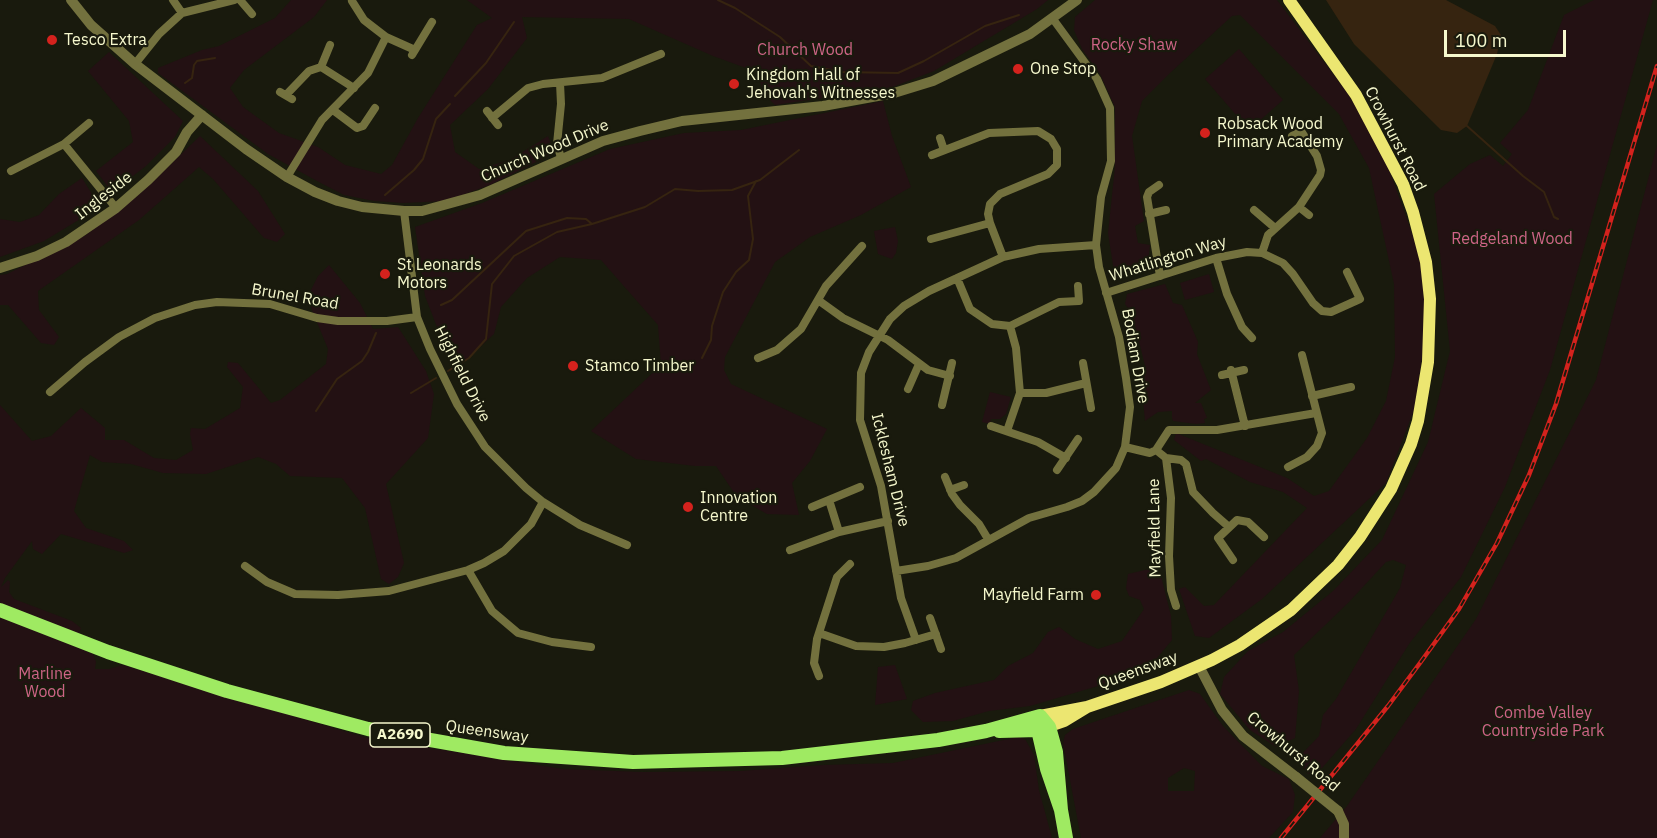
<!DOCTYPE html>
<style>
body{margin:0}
#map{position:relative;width:1657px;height:838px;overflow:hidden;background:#191a0d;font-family:"IBM Plex Sans",sans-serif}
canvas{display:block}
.scale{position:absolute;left:1444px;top:30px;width:122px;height:27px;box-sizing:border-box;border:3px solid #f6f8cd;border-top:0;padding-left:8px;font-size:18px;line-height:21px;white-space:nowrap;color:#f6f8cd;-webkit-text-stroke:4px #191a0d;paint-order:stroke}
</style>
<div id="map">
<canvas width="1657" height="838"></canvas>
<div class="scale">100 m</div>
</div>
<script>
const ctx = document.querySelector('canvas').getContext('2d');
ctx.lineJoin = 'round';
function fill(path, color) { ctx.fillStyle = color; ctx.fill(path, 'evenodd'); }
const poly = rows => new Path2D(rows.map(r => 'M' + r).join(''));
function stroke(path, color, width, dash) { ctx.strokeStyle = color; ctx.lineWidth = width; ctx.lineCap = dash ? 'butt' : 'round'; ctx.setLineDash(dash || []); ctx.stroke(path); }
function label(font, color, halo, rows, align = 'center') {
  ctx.font = font + ' "IBM Plex Sans",sans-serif'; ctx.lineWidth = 4.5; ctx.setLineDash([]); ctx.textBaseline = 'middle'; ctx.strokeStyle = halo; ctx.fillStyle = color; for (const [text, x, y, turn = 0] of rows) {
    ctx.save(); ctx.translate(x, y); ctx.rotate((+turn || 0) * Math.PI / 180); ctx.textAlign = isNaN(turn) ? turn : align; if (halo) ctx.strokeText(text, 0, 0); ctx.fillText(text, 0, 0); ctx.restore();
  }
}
fill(poly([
 [291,0,327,0,314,17,244,70,230,88,243,107,279,133,318,147,345,165,381,174,392,165,418,118,477,25,492,18,467,0,1048,0,1037,9,934,71,890,88,775,105,764,94,757,72,713,56,629,19,522,17,527,38,488,89,450,125,455,152,479,169,510,160,548,136,551,144,550,155,490,185,445,201,403,203,374,201,344,195,317,181,268,154,158,73,158,68,202,50,219,46,275,18],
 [1095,0,1277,0,1349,95,1384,155,1413,236,1421,265,1424,299,1424,345,1414,410,1386,483,1262,599,1209,638,1195,636,1179,589,1185,587,1204,606,1214,605,1307,508,1283,492,1250,482,1206,459,1201,461,1174,440,1176,433,1287,478,1314,496,1329,491,1367,438,1386,401,1395,357,1394,284,1369,168,1339,114,1240,15,1232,16,1170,73,1142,101,1132,136,1144,221,1135,226,1138,243,1150,245,1147,269,1115,278,1108,233,1115,167,1115,107,1100,74,1082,49,1074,30,1075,17],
 [1594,0,1653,0,1550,370,1505,487,1461,577,1409,644,1356,729,1322,768,1308,774,1297,759,1319,736,1323,715,1336,699,1400,588,1406,565,1393,560,1386,562,1349,602,1294,655,1299,691,1295,738,1276,747,1250,730,1220,694,1224,677,1248,651,1283,632,1333,591,1382,540,1428,442,1450,351,1434,194,1470,164,1490,155,1503,166,1512,154,1500,143,1528,110,1564,15],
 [1239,49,1283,100,1249,130,1205,79],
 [109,52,183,121,175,137,146,166,112,192,96,171,133,142,129,121,88,71],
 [883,101,892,136,911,187,861,215,810,237,775,262,725,357,724,370,731,384,827,429,810,461,792,483,799,515,767,514,737,497,716,466,695,466,636,459,591,431,661,365,658,325,601,260,560,257,527,278,501,307,494,334,454,371,425,296,415,227,482,203,610,149,684,133,741,130],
 [200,136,258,191,285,234,277,242,264,238,213,179,199,167,139,220,38,291,39,310,59,337,54,345,41,343,8,305,0,305,0,275,7,274,86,235,144,190],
 [1657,145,1657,838,1320,838,1347,806,1476,619,1596,380],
 [82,178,100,207,44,241,0,257,0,219,20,222,39,215,59,194],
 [895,227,898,241,896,253,892,259,878,254,874,231],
 [329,265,360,303,373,329,398,327,426,371,434,394,428,438,386,484,404,563,398,577,389,584,381,579,365,508,342,478,290,476,276,464,258,457,206,474,163,473,131,464,102,462,90,455,74,511,86,528,124,541,133,550,124,553,61,534,42,554,33,549,32,541,5,578,1,587,8,580,10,582,9,592,14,599,72,621,81,628,79,633,73,633,0,605,0,405,32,441,51,436,81,408,105,428,105,440,124,440,154,458,176,460,193,450,190,434,191,428,205,429,240,408,243,387,227,367,228,362,238,363,271,403,280,400,326,364,328,349,307,298,318,276],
 [1209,274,1214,292,1185,300,1180,283],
 [1165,284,1173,303,1182,305,1198,342,1197,354,1211,390,1195,403,1201,403,1207,418,1204,419,1205,423,1196,424,1173,421,1172,418,1172,411,1158,412,1145,421,1141,377,1145,366,1132,313,1125,304,1127,294],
 [990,392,1011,397,1006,414,1000,419,991,419,990,424,982,422],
 [1149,569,1160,572,1171,616,1172,640,1152,664,1098,686,1030,706,989,711,953,721,923,722,911,710,913,701,935,693,994,680,1008,666,1033,653,1048,632,1059,627,1075,639,1098,649,1122,641,1144,609,1140,600,1129,596,1126,588,1128,574],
 [0,616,93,654,96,662,95,669,109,669,123,665,367,738,563,769,642,772,740,771,823,765,893,763,1018,737,1025,739,1034,755,1039,790,1052,838,0,838],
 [895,665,907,699,875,705,878,667],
 [1189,690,1200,694,1223,726,1262,766,1289,779,1295,795,1293,812,1269,838,1081,838,1063,743,1065,735,1073,729],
 [1184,768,1195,771,1194,791,1168,791,1168,778]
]), '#231113');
fill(poly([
 [1326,0,1446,0,1495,26,1501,35,1497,54,1467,126,1457,133,1441,130,1354,44]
]), '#362410');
stroke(poly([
 [718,0,735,8,780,37,811,66,841,72,898,73,924,61,985,26,1019,15],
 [185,83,192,78,194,65,197,61,215,58],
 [455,96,486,63,514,22],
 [1467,126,1523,176,1544,192,1554,217,1558,219],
 [385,195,414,170,423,159,436,119,450,104],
 [441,305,452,300,526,231,567,218,586,219,592,224],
 [702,358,711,340,712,326,723,292,736,272,749,260,753,239,748,196,756,181],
 [448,371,469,358,486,339,492,284,514,256,557,232,592,224,645,207,675,189,698,191,732,190,760,180,799,150],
 [411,393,436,378],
 [316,411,337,379,362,361,368,352,376,333]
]), '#362410', 2);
stroke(poly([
 [173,0,182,13],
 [240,0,252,14],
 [352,1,364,20,373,27,386,37,415,50],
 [412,55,432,22],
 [135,64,159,34,182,13,234,0],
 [321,67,330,45],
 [560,83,561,104,557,144,561,158],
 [280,92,292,99],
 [286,95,309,71,321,67,354,88],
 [333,110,357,128,363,126,375,108],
 [487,111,498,125],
 [492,118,528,88,543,84,602,78,661,54],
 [940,138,944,150],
 [64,144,116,208],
 [932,155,989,133,1038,131,1051,139,1057,149,1057,165,1048,174,1000,194,990,204,988,214,990,223,1003,257],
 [11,171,64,144,89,123],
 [287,177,322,120,368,73,386,37],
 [1159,185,1149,192,1147,197,1160,276],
 [1299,207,1309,215],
 [1254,210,1275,228],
 [404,211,417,317,430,349,457,404,485,447,526,488,543,502,580,525,627,545],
 [1149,214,1166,210],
 [931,239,990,223],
 [1262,253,1268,235,1299,207,1320,175,1321,170,1317,156,1301,131,1292,136],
 [1216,258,1227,294,1242,327,1252,338],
 [957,278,970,309,992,324,1010,326,1059,302,1079,301,1078,286],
 [1106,293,1216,258,1247,252,1262,253,1283,263,1293,274,1313,303,1322,311,1331,312,1360,299,1347,272],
 [818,300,843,318,888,340,928,370,950,376],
 [758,358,777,350,801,329,826,286,862,246],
 [1083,363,1091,408],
 [1231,370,1245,426],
 [1222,375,1244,370],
 [908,389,919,364],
 [50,392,85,362,119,337,155,318,195,305,217,302,270,304,317,318,338,321,387,321,417,317],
 [1020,393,1046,393,1086,383],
 [1312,396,1351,387],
 [942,405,952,363],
 [991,426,1038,442,1066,458],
 [1007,431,1020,393,1016,348,1010,326],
 [1125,447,1150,453,1156,450,1166,458,1171,498,1169,556,1171,590,1176,606],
 [1156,450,1169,430,1217,430,1316,413],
 [1166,458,1181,460,1186,464,1193,492,1213,513,1229,527],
 [1288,467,1307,457,1317,446,1322,433,1302,355],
 [1057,470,1078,439],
 [945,477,952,494,960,505,979,524,988,539],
 [950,490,964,485],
 [829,500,839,532],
 [812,507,860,487],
 [790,550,839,532,888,521],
 [1233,560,1218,538,1237,520,1248,522,1264,537],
 [245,566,267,582,295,594,338,595,389,591,468,570,484,563,504,551,531,524,543,502],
 [468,570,492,611,518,633,552,642,591,647],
 [896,571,928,566,956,558,1029,518,1067,507,1082,501,1094,492,1116,468,1125,447,1130,407,1126,378,1119,337,1099,267,1096,245,1101,197,1111,161,1110,108,1097,79,1053,19],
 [930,618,941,649],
 [819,633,856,646,884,647,905,643,936,634],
 [916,640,901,598,881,486,860,420,861,373,869,352,890,319,904,306,929,291,1003,257,1039,249,1096,245],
 [819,676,814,663,817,639,837,577,850,564]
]), '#73713e', 8);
stroke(poly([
 [71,0,91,25,135,64,246,149,287,177,315,192,338,201,362,207,404,211,422,211,480,195,603,141,640,131,682,121,823,106,894,93,933,81,1030,34,1077,0],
 [0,268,37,256,66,242,116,208,148,180,176,152,187,132,202,115],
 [1199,666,1222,710,1243,736,1296,777],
 [1338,811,1344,824,1344,838]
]), '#73713e', 10);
stroke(poly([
 [1087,707,1064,721,1038,730,1040,716,1087,707,1161,682,1212,660,1240,645,1291,610,1338,565,1360,537,1391,489,1411,444,1418,421,1428,362,1430,299,1426,262,1413,212,1403,184,1356,95,1289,0]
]), '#ece671', 12);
stroke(poly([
 [0,610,108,652,227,691,368,729,504,753,633,762,782,758,938,740,986,731,1040,716,1049,727,1056,752,1061,810],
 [999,731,1038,730,1047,769,1061,810,1066,838]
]), '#9fea62', 14);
const rail = poly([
 [1281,838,1388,706,1420,663,1459,609,1497,543,1529,475,1556,404,1657,66]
]);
stroke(rail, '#d4221d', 4.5);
stroke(rail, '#191a0d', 2, [7]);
stroke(poly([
 [1296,777,1338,811]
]), '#73713e', 10);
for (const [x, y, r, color] of [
 [52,40,6,"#d4221d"],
 [1018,69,6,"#d4221d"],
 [734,84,6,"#d4221d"],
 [1205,133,6,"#d4221d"],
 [385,274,6,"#d4221d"],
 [573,366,6,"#d4221d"],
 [688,507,6,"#d4221d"],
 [1096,595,6,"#d4221d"]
]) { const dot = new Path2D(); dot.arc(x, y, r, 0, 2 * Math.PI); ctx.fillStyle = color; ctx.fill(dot); stroke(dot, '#191a0d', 2); }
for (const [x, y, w] of [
 [400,735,60]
]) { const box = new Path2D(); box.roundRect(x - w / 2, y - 12, w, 24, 4.5); ctx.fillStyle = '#191a0d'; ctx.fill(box); stroke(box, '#f6f8cd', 1.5); }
label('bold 15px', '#f6f8cd', null, [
 ["A2690",400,735]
]);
label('16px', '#f6f8cd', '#191a0d', [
 ["Tesco Extra",64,40],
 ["One Stop",1030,69],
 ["Kingdom Hall of",746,75],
 ["Jehovah's Witnesses",746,93],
 ["Robsack Wood",1217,124],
 ["Primary Academy",1217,142],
 ["St Leonards",397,265],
 ["Motors",397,283],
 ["Stamco Timber",585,366],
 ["Innovation",700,498],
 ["Centre",700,516],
 ["Mayfield Farm",1084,595,"right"]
], 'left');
label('16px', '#cd6486', '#191a0d', [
 ["Rocky Shaw",1134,45],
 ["Church Wood",805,50],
 ["Redgeland Wood",1512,239],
 ["Marline",45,674],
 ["Wood",45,692],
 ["Combe Valley",1543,713],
 ["Countryside Park",1543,731]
]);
label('16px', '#f6f8cd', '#191a0d', [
 ["Crowhurst Road",1395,139,63],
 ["Church Wood Drive",545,151,-23],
 ["Ingleside",104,196,-38],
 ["Whatlington Way",1168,259,-17],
 ["Brunel Road",295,297,10],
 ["Bodiam Drive",1135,356,80],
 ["Highfield Drive",462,374,63],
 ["Icklesham Drive",890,470,76],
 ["Mayfield Lane",1155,528,-91],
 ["Queensway",1138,671,-20],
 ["Queensway",487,732,8],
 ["Crowhurst Road",1293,752,40]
]);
</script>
